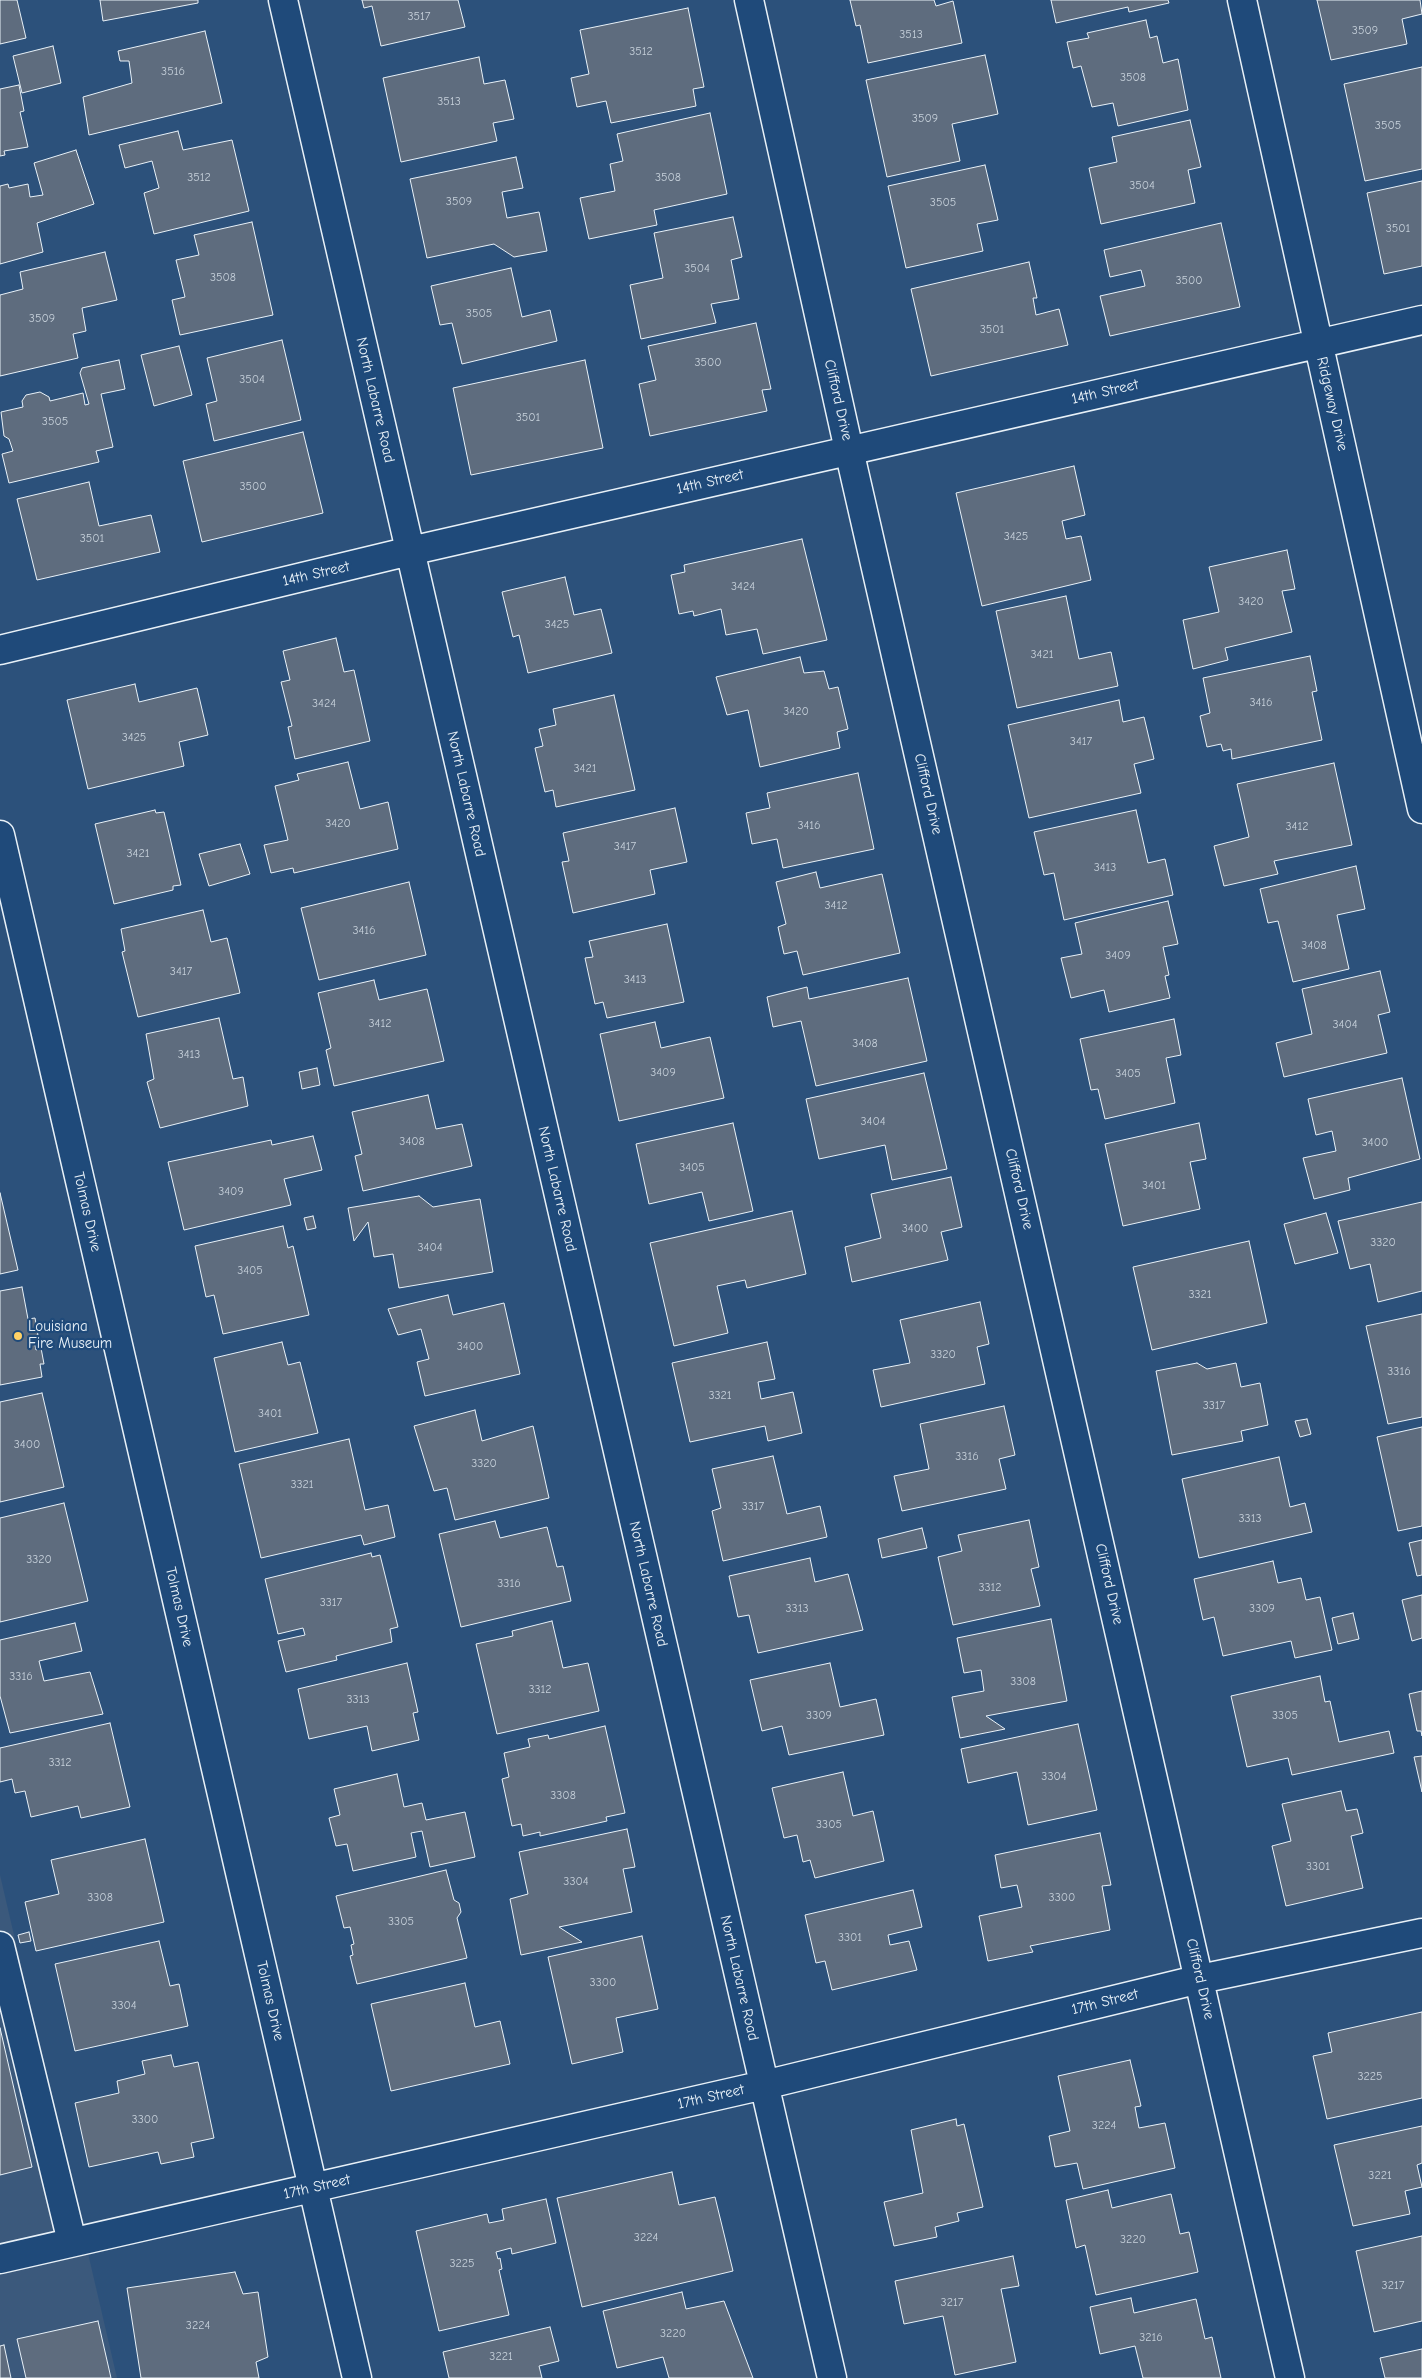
<!DOCTYPE html>
<style>
body{margin:0}
canvas{display:block;background:#2c517b}
</style>
<canvas width="1422" height="2378"></canvas>
<script>
const ctx = document.querySelector('canvas').getContext('2d');
ctx.lineJoin = 'round';
function fill(path, color) { ctx.fillStyle = color; ctx.fill(path, 'evenodd'); }
const poly = rows => new Path2D(rows.map(r => 'M' + r).join(''));
function stroke(path, color, width, dash) { ctx.strokeStyle = color; ctx.lineWidth = width; ctx.lineCap = dash ? 'butt' : 'round'; ctx.setLineDash(dash || []); ctx.stroke(path); }
function label(font, color, halo, rows, align = 'center') {
  ctx.font = font + ' "Comic Neue",sans-serif'; ctx.lineWidth = 4.5; ctx.setLineDash([]); ctx.textBaseline = 'middle'; ctx.strokeStyle = halo; ctx.fillStyle = color; for (const [text, x, y, turn = 0] of rows) {
    ctx.save(); ctx.translate(x, y); ctx.rotate((+turn || 0) * Math.PI / 180); ctx.textAlign = isNaN(turn) ? turn : align; if (halo) ctx.strokeText(text, 0, 0); ctx.fillText(text, 0, 0); ctx.restore();
  }
}
fill(poly([
 [0,1875,117,2378,0,2378]
]), '#3b597c');
const building = poly([
 [0,0,17,0,26,38,0,44,0,0],
 [100,0,198,0,198,3,103,21,100,0],
 [362,0,458,0,465,27,381,46,372,6,364,8,362,0],
 [850,0,934,0,936,6,953,1,962,43,868,63,860,25,856,26,850,0],
 [1051,0,1168,0,1169,3,1129,12,1128,7,1056,23,1051,0],
 [1317,0,1420,0,1422,14,1402,19,1407,44,1331,60,1317,0],
 [688,8,704,87,693,89,696,106,611,123,606,101,577,107,571,78,589,74,580,30,688,8],
 [1146,20,1150,38,1157,36,1163,63,1178,59,1188,110,1118,126,1113,103,1092,107,1081,66,1073,68,1067,42,1089,38,1087,33,1146,20],
 [205,31,222,103,89,135,83,97,132,83,129,61,120,61,118,51,205,31],
 [53,46,61,83,22,93,13,56,53,46],
 [985,55,998,114,952,124,960,161,887,177,866,80,985,55],
 [479,57,484,84,505,80,514,119,493,123,497,141,401,162,383,78,479,57],
 [1422,67,1422,169,1365,181,1344,84,1422,67],
 [19,85,24,111,20,112,28,147,4,151,5,155,0,156,0,89,19,85],
 [710,113,727,194,654,210,657,225,589,239,580,198,615,191,610,164,623,161,617,134,710,113],
 [1190,120,1201,167,1188,170,1195,203,1101,224,1089,168,1117,162,1112,137,1190,120],
 [178,131,183,150,232,140,249,211,154,234,144,193,159,188,152,161,125,168,119,145,178,131],
 [76,150,94,204,37,223,43,252,0,264,0,186,8,184,9,188,28,184,30,197,43,195,34,163,76,150],
 [516,157,523,188,502,192,507,218,539,212,547,251,514,257,494,244,427,258,410,179,516,157],
 [985,165,998,220,977,224,983,251,906,268,888,186,985,165],
 [1422,181,1422,266,1384,274,1367,193,1422,181],
 [733,217,742,257,731,260,739,299,711,304,716,323,641,339,630,285,663,278,654,233,733,217],
 [252,222,273,315,180,335,172,300,185,297,176,260,199,255,194,235,252,222],
 [1221,223,1240,307,1110,336,1100,296,1145,286,1141,270,1110,277,1104,250,1221,223],
 [105,252,117,300,82,308,86,331,73,334,78,358,0,376,0,295,23,289,20,272,105,252],
 [1029,262,1037,298,1033,298,1036,315,1059,309,1068,345,931,376,911,289,1029,262],
 [511,268,522,317,550,310,557,341,462,364,452,323,440,325,431,286,511,268],
 [756,323,771,389,762,390,767,411,650,436,639,384,656,380,648,346,756,323],
 [282,340,301,420,214,441,206,404,217,401,207,358,282,340],
 [179,346,192,395,154,406,141,355,179,346],
 [119,360,125,389,101,394,113,447,96,451,99,462,9,483,2,454,13,451,9,439,4,436,1,412,23,407,22,401,26,395,40,392,49,397,50,401,83,393,85,405,89,404,80,373,82,368,119,360],
 [585,360,603,448,471,475,453,388,585,360],
 [303,432,323,513,202,542,183,461,303,432],
 [1074,466,1085,515,1062,521,1066,539,1081,536,1091,580,982,606,956,493,1074,466],
 [89,482,99,526,151,515,160,552,37,580,17,499,89,482],
 [802,539,827,640,763,654,757,629,726,635,721,609,694,616,693,611,679,614,671,575,685,572,684,565,802,539],
 [1287,550,1295,589,1282,591,1292,632,1225,648,1228,660,1193,669,1183,620,1219,612,1209,567,1287,550],
 [565,577,574,615,601,609,612,653,528,673,519,635,513,637,502,592,565,577],
 [1066,596,1079,659,1111,652,1118,686,1017,708,996,611,1066,596],
 [336,638,344,672,354,670,370,741,295,759,288,727,292,726,281,682,290,680,283,651,336,638],
 [1310,656,1317,691,1312,692,1322,740,1232,759,1231,749,1223,751,1221,744,1207,747,1200,716,1210,713,1203,678,1310,656],
 [800,657,804,673,824,671,829,689,838,687,848,729,837,732,840,748,760,767,748,710,727,715,716,677,800,657],
 [135,684,139,702,197,688,208,735,179,742,184,766,88,789,67,700,135,684],
 [614,695,635,790,556,807,553,790,545,792,535,748,543,746,539,729,556,725,553,709,614,695],
 [1119,700,1123,722,1144,717,1154,759,1134,764,1141,793,1029,818,1008,725,1119,700],
 [348,762,360,809,388,802,398,849,294,873,293,868,271,873,264,845,288,840,275,786,299,780,297,774,348,762],
 [1334,763,1352,845,1274,861,1278,874,1224,886,1214,846,1249,837,1237,784,1334,763],
 [858,773,874,849,783,868,777,839,752,844,746,813,770,808,767,793,858,773],
 [675,808,687,862,650,870,655,894,573,913,562,862,569,861,563,833,675,808],
 [155,810,156,813,164,812,181,885,173,886,173,890,114,904,95,824,155,810],
 [1136,810,1148,863,1165,859,1173,895,1064,920,1054,873,1044,875,1034,832,1136,810],
 [240,844,250,874,209,886,199,854,240,844],
 [1356,866,1365,909,1337,915,1349,969,1293,982,1278,921,1268,923,1260,889,1356,866],
 [816,872,820,888,882,874,900,953,803,975,797,951,784,954,778,927,786,924,776,882,816,872],
 [409,882,426,955,319,980,301,908,409,882],
 [1168,901,1178,944,1163,947,1169,975,1165,976,1170,998,1109,1012,1104,990,1071,998,1061,958,1082,954,1075,923,1168,901],
 [203,910,211,942,227,938,240,993,138,1017,122,952,125,951,121,929,203,910],
 [667,924,684,1002,607,1018,603,1002,595,1004,585,958,593,957,589,941,667,924],
 [1380,971,1390,1012,1378,1015,1387,1053,1284,1077,1276,1043,1312,1034,1302,989,1380,971],
 [908,978,927,1061,816,1086,801,1021,773,1027,767,997,807,987,809,999,908,978],
 [374,980,379,1000,427,989,444,1061,334,1086,326,1050,331,1048,318,993,374,980],
 [219,1018,233,1079,243,1077,248,1106,160,1128,147,1082,154,1079,146,1034,219,1018],
 [1174,1019,1181,1055,1166,1058,1175,1103,1105,1119,1098,1089,1091,1090,1080,1039,1174,1019],
 [655,1022,661,1048,710,1037,724,1098,619,1121,600,1034,655,1022],
 [317,1068,320,1085,302,1089,299,1072,317,1068],
 [924,1073,947,1169,892,1180,885,1145,819,1159,806,1099,924,1073],
 [1402,1078,1420,1159,1348,1178,1350,1190,1314,1199,1303,1158,1336,1151,1332,1131,1316,1135,1308,1099,1402,1078],
 [428,1095,436,1129,462,1124,472,1166,363,1191,355,1156,362,1154,352,1112,428,1095],
 [733,1123,753,1211,709,1221,702,1192,649,1204,636,1144,733,1123],
 [1199,1123,1206,1159,1190,1162,1200,1209,1123,1226,1105,1144,1199,1123],
 [313,1136,322,1170,284,1179,291,1205,184,1230,168,1162,271,1140,272,1145,313,1136],
 [951,1177,962,1227,941,1232,948,1260,852,1282,845,1247,881,1238,871,1194,951,1177],
 [0,1193,18,1270,0,1274,0,1193],
 [419,1196,433,1207,480,1199,493,1272,399,1288,393,1254,374,1257,368,1222,354,1241,348,1208,419,1196],
 [1422,1202,1422,1291,1378,1302,1370,1264,1350,1269,1338,1221,1422,1202],
 [792,1211,806,1274,747,1288,745,1280,717,1286,728,1333,674,1346,650,1243,792,1211],
 [1326,1213,1338,1253,1295,1264,1284,1224,1326,1213],
 [313,1216,316,1228,307,1230,304,1218,313,1216],
 [283,1226,288,1248,293,1246,309,1315,223,1334,214,1295,206,1297,195,1246,283,1226],
 [1249,1241,1267,1323,1152,1350,1133,1267,1249,1241],
 [22,1287,28,1319,35,1318,38,1335,33,1336,36,1350,41,1348,44,1364,40,1364,42,1377,0,1385,0,1291,22,1287],
 [448,1295,453,1315,504,1303,520,1374,425,1396,417,1362,429,1359,421,1329,398,1335,388,1309,448,1295],
 [980,1302,989,1344,977,1347,985,1384,881,1407,873,1370,910,1363,900,1320,980,1302],
 [1422,1314,1422,1417,1388,1424,1366,1326,1422,1314],
 [282,1342,288,1365,300,1362,318,1433,235,1452,214,1358,282,1342],
 [767,1342,775,1379,758,1382,761,1399,793,1392,802,1433,768,1441,765,1426,690,1442,672,1363,767,1342],
 [1197,1363,1207,1369,1236,1363,1241,1387,1260,1383,1268,1425,1241,1431,1243,1441,1172,1455,1156,1371,1197,1363],
 [42,1393,64,1487,0,1502,0,1402,42,1393],
 [1004,1406,1015,1455,999,1459,1006,1489,902,1511,894,1476,929,1469,920,1424,1004,1406],
 [475,1410,482,1441,533,1426,549,1498,455,1520,447,1488,434,1491,414,1426,475,1410],
 [1307,1419,1311,1434,1300,1437,1295,1421,1307,1419],
 [1422,1427,1422,1526,1398,1531,1377,1437,1422,1427],
 [349,1439,365,1510,388,1505,395,1537,364,1545,361,1535,261,1558,239,1464,349,1439],
 [773,1456,787,1514,820,1506,827,1537,723,1561,712,1511,721,1508,712,1469,773,1456],
 [1279,1457,1290,1507,1305,1503,1312,1532,1199,1558,1182,1479,1279,1457],
 [64,1503,88,1601,0,1622,0,1518,64,1503],
 [1029,1520,1039,1567,1031,1569,1040,1606,953,1625,938,1557,962,1551,958,1535,1029,1520],
 [495,1521,500,1538,547,1527,557,1567,563,1566,571,1601,461,1627,439,1534,495,1521],
 [922,1528,927,1548,882,1558,878,1539,922,1528],
 [1422,1540,1422,1575,1417,1576,1409,1543,1422,1540],
 [371,1553,372,1557,380,1555,398,1627,390,1629,392,1642,336,1656,337,1660,286,1672,278,1641,305,1635,303,1628,278,1634,265,1579,371,1553],
 [810,1558,815,1582,848,1574,863,1630,758,1653,749,1615,738,1617,729,1576,810,1558],
 [1273,1561,1278,1583,1301,1578,1306,1600,1320,1597,1332,1650,1295,1658,1291,1641,1223,1656,1214,1617,1203,1620,1194,1579,1273,1561],
 [1422,1595,1422,1638,1412,1641,1402,1600,1422,1595],
 [1353,1613,1359,1639,1338,1644,1332,1618,1353,1613],
 [1051,1619,1067,1701,986,1716,1005,1729,960,1738,952,1697,984,1691,981,1670,964,1673,957,1638,1051,1619],
 [552,1621,563,1668,588,1663,599,1711,497,1734,476,1644,513,1636,512,1631,552,1621],
 [75,1623,82,1651,39,1661,44,1681,90,1672,103,1714,10,1733,0,1696,0,1640,75,1623],
 [407,1663,418,1712,413,1713,419,1740,372,1751,367,1726,309,1739,298,1689,407,1663],
 [830,1663,840,1707,876,1699,884,1735,789,1755,782,1726,762,1731,750,1680,830,1663],
 [1320,1676,1325,1702,1330,1701,1339,1742,1389,1731,1394,1753,1292,1775,1288,1758,1247,1767,1231,1696,1320,1676],
 [1422,1691,1422,1736,1421,1731,1417,1731,1409,1694,1422,1691],
 [110,1723,130,1807,81,1818,78,1806,31,1817,25,1791,15,1793,12,1779,0,1782,0,1748,110,1723],
 [1078,1724,1097,1810,1028,1825,1017,1772,968,1783,961,1749,1078,1724],
 [605,1726,625,1813,606,1817,607,1821,540,1836,540,1832,523,1836,521,1824,512,1826,502,1779,509,1777,504,1753,530,1747,528,1739,548,1735,549,1739,605,1726],
 [1422,1756,1422,1792,1414,1757,1422,1756],
 [843,1772,853,1816,873,1811,884,1861,815,1878,810,1860,803,1862,797,1835,784,1838,772,1788,843,1772],
 [397,1774,404,1807,422,1803,426,1820,465,1812,475,1857,430,1867,422,1831,411,1833,416,1857,353,1871,347,1844,336,1846,329,1818,340,1815,334,1789,397,1774],
 [1341,1791,1346,1811,1357,1809,1363,1833,1351,1836,1363,1888,1286,1906,1272,1846,1291,1841,1282,1804,1341,1791],
 [627,1829,635,1867,623,1869,632,1912,559,1927,582,1942,521,1955,510,1899,528,1894,519,1852,627,1829],
 [1100,1833,1111,1885,1102,1886,1110,1930,1030,1946,1033,1952,988,1961,979,1916,1022,1907,1017,1885,1001,1888,995,1855,1100,1833],
 [145,1839,164,1922,36,1951,25,1902,59,1894,51,1860,145,1839],
 [446,1870,454,1900,459,1903,461,1912,457,1918,467,1958,357,1984,350,1956,353,1955,351,1945,354,1944,350,1927,344,1928,336,1896,446,1870],
 [913,1890,922,1927,888,1935,890,1945,909,1941,917,1970,832,1990,825,1961,816,1963,805,1915,913,1890],
 [29,1932,31,1941,20,1943,18,1935,29,1932],
 [642,1936,658,2009,616,2018,623,2052,572,2064,548,1957,642,1936],
 [159,1941,170,1986,179,1984,188,2026,75,2051,55,1964,159,1941],
 [465,1983,475,2027,500,2021,510,2064,391,2091,371,2004,465,1983],
 [1422,2012,1422,2098,1327,2119,1313,2056,1332,2052,1328,2033,1422,2012],
 [0,2028,32,2167,0,2175,0,2028],
 [171,2055,174,2067,198,2062,214,2138,191,2143,194,2157,161,2164,158,2152,89,2167,75,2103,119,2093,117,2081,145,2074,142,2061,171,2055],
 [1130,2060,1141,2106,1135,2107,1139,2128,1165,2123,1175,2168,1083,2189,1077,2163,1055,2167,1049,2136,1070,2131,1058,2076,1130,2060],
 [956,2119,957,2126,964,2124,983,2207,957,2213,959,2221,935,2227,937,2237,894,2246,884,2202,923,2193,911,2130,956,2119],
 [1422,2126,1422,2163,1417,2165,1422,2187,1405,2191,1410,2214,1353,2226,1334,2145,1422,2126],
 [672,2172,679,2205,715,2197,733,2271,582,2307,557,2198,672,2172],
 [1108,2190,1112,2208,1171,2194,1180,2234,1189,2232,1198,2272,1096,2295,1085,2245,1076,2248,1066,2200,1108,2190],
 [546,2199,556,2243,512,2254,511,2248,496,2252,498,2259,500,2258,502,2269,499,2270,509,2315,439,2331,416,2231,487,2214,489,2223,504,2220,502,2209,546,2199],
 [1422,2236,1422,2321,1374,2332,1356,2251,1422,2236],
 [1013,2256,1019,2286,1001,2289,1016,2362,955,2375,943,2316,904,2324,895,2281,1013,2256],
 [235,2272,243,2294,258,2292,268,2357,256,2362,259,2378,141,2378,127,2288,235,2272],
 [682,2292,686,2309,724,2301,753,2378,669,2378,663,2357,617,2368,603,2311,682,2292],
 [1131,2298,1134,2313,1196,2299,1205,2339,1212,2337,1221,2378,1143,2378,1135,2346,1100,2354,1090,2307,1131,2298],
 [98,2321,111,2378,26,2378,17,2339,98,2321],
 [550,2327,559,2361,539,2366,542,2378,449,2378,443,2352,550,2327],
 [4,2345,11,2378,0,2378,0,2346,4,2345],
 [1422,2349,1422,2378,1385,2378,1380,2358,1422,2349]
]);
fill(building, '#5e6c7e');
stroke(building, '#e8f1f8', 1);
const minor = poly([
 [283,0,832,2378],
 [749,0,849,450,1290,2378],
 [1242,0,1422,809],
 [0,650,410,551,1422,320],
 [0,835,357,2378],
 [0,1946,72,2242],
 [0,2259,764,2085,1200,1979,1422,1933]
]);
stroke(minor, '#e8f1f8', 31);
stroke(minor, '#1f4a7a', 28);
for (const [x, y, r, color] of [
 [18,1336,5,"#ffd166"]
]) { const dot = new Path2D(); dot.arc(x, y, r, 0, 2 * Math.PI); ctx.fillStyle = color; ctx.fill(dot); stroke(dot, '#1f4a7a', 2); }
label('12px', '#c6d0da', null, [
 ["3517",419,17],
 ["3509",1365,31],
 ["3513",911,35],
 ["3512",641,52],
 ["3516",173,72],
 ["3508",1133,78],
 ["3513",449,102],
 ["3509",925,119],
 ["3505",1388,126],
 ["3512",199,178],
 ["3508",668,178],
 ["3504",1142,186],
 ["3509",459,202],
 ["3505",943,203],
 ["3501",1398,229],
 ["3504",697,269],
 ["3508",223,278],
 ["3500",1189,281],
 ["3505",479,314],
 ["3509",42,319],
 ["3501",992,330],
 ["3500",708,363],
 ["3504",252,380],
 ["3501",528,418],
 ["3505",55,422],
 ["3500",253,487],
 ["3425",1016,537],
 ["3501",92,539],
 ["3424",743,587],
 ["3420",1251,602],
 ["3425",557,625],
 ["3421",1042,655],
 ["3416",1261,703],
 ["3424",324,704],
 ["3420",796,712],
 ["3425",134,738],
 ["3417",1081,742],
 ["3421",585,769],
 ["3420",338,824],
 ["3416",809,826],
 ["3412",1297,827],
 ["3417",625,847],
 ["3421",138,854],
 ["3413",1105,868],
 ["3412",836,906],
 ["3416",364,931],
 ["3408",1314,946],
 ["3409",1118,956],
 ["3417",181,972],
 ["3413",635,980],
 ["3412",380,1024],
 ["3404",1345,1025],
 ["3408",865,1044],
 ["3413",189,1055],
 ["3409",663,1073],
 ["3405",1128,1074],
 ["3404",873,1122],
 ["3408",412,1142],
 ["3400",1375,1143],
 ["3405",692,1168],
 ["3401",1154,1186],
 ["3409",231,1192],
 ["3400",915,1229],
 ["3320",1383,1243],
 ["3404",430,1248],
 ["3405",250,1271],
 ["3321",1200,1295],
 ["3400",470,1347],
 ["3320",943,1355],
 ["3316",1399,1372],
 ["3321",720,1396],
 ["3317",1214,1406],
 ["3401",270,1414],
 ["3400",27,1445],
 ["3316",967,1457],
 ["3320",484,1464],
 ["3321",302,1485],
 ["3317",753,1507],
 ["3313",1250,1519],
 ["3320",39,1560],
 ["3316",509,1584],
 ["3312",990,1588],
 ["3317",331,1603],
 ["3313",797,1609],
 ["3309",1262,1609],
 ["3316",21,1677],
 ["3308",1023,1682],
 ["3312",540,1690],
 ["3313",358,1700],
 ["3309",819,1716],
 ["3305",1285,1716],
 ["3312",60,1763],
 ["3304",1054,1777],
 ["3308",563,1796],
 ["3305",829,1825],
 ["3301",1318,1867],
 ["3304",576,1882],
 ["3308",100,1898],
 ["3300",1062,1898],
 ["3305",401,1922],
 ["3301",850,1938],
 ["3300",603,1983],
 ["3304",124,2006],
 ["3225",1370,2077],
 ["3300",145,2120],
 ["3224",1104,2126],
 ["3221",1380,2176],
 ["3224",646,2238],
 ["3220",1133,2240],
 ["3225",462,2264],
 ["3217",1393,2286],
 ["3217",952,2303],
 ["3224",198,2326],
 ["3220",673,2334],
 ["3216",1151,2338],
 ["3221",501,2357]
]);
label('15px', '#e8f1f8', '#1f4a7a', [
 ["14th Street",1105,392,-13],
 ["North Labarre Road",375,400,77],
 ["Clifford Drive",838,400,77],
 ["Ridgeway Drive",1332,404,77],
 ["14th Street",710,482,-13],
 ["14th Street",316,574,-13],
 ["North Labarre Road",466,794,77],
 ["Clifford Drive",928,794,77],
 ["North Labarre Road",557,1189,77],
 ["Clifford Drive",1019,1189,77],
 ["Tolmas Drive",87,1212,77],
 ["North Labarre Road",648,1584,77],
 ["Clifford Drive",1109,1584,77],
 ["Tolmas Drive",179,1607,77],
 ["North Labarre Road",739,1978,77],
 ["Clifford Drive",1200,1979,77],
 ["Tolmas Drive",270,2001,77],
 ["17th Street",1105,2002,-14],
 ["17th Street",711,2097,-13],
 ["17th Street",317,2187,-13]
]);
label('15px', '#e8f1f8', '#1f4a7a', [
 ["Louisiana",28,1327],
 ["Fire Museum",28,1344]
], 'left');
</script>
